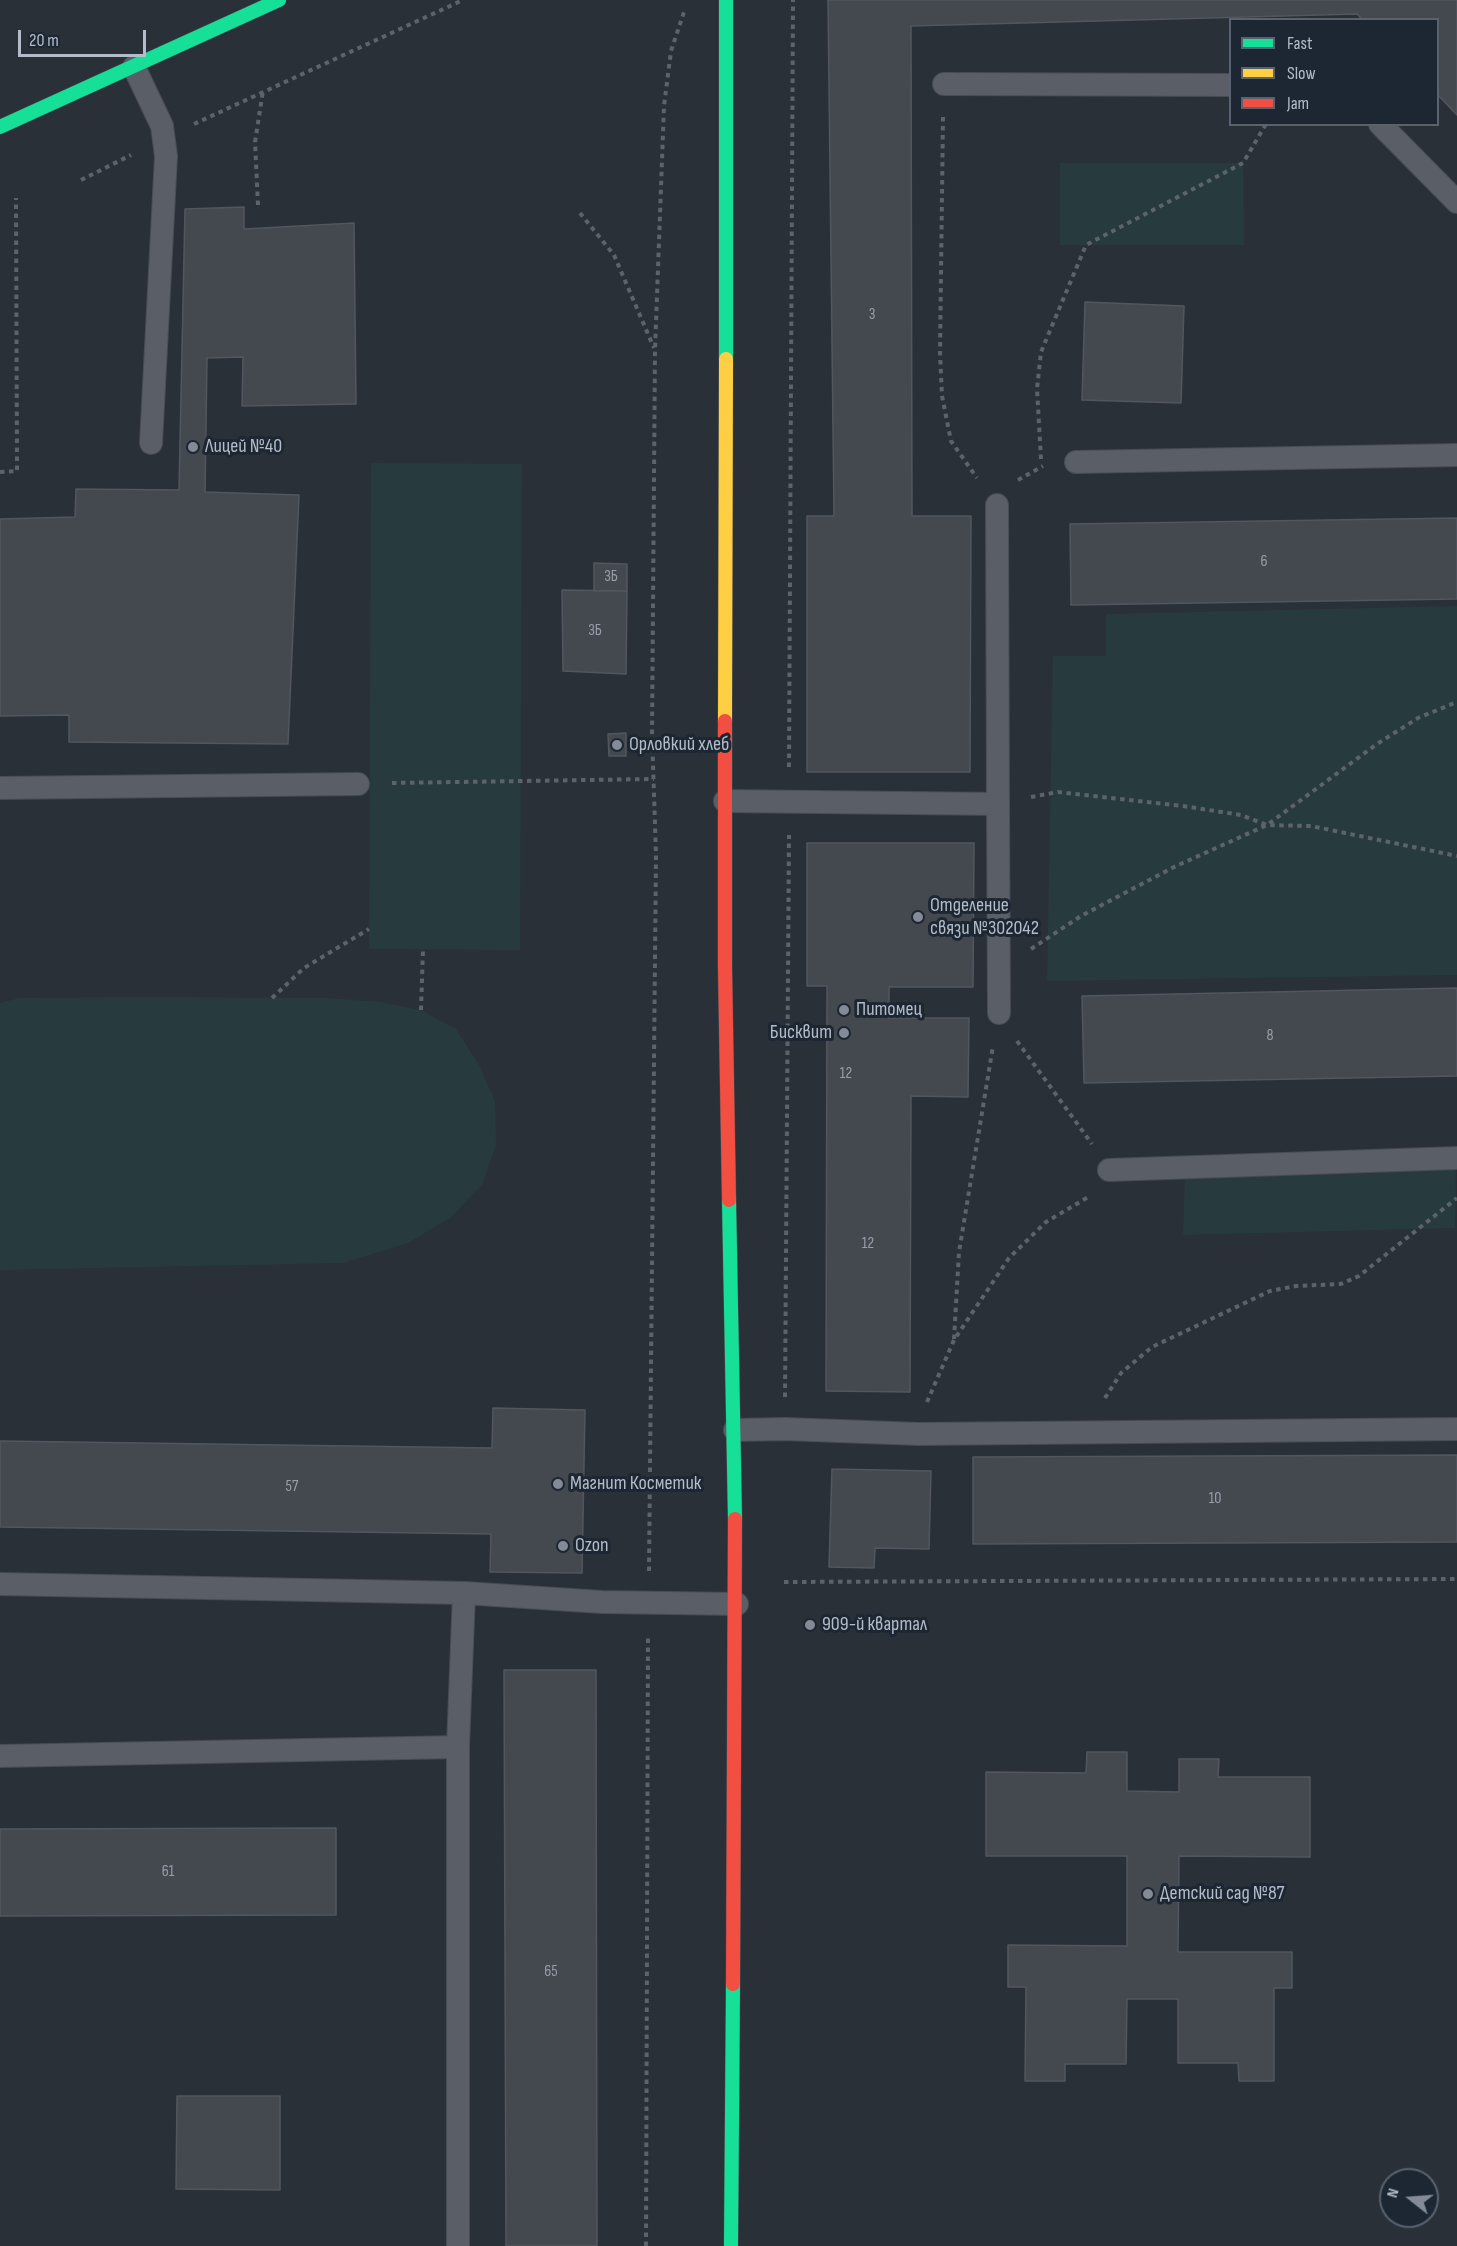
<!DOCTYPE html>
<meta charset="utf-8">
<style>
body{margin:0}
#map{position:relative;width:1457px;height:2246px;overflow:hidden;background:#2a3038;font-family:"Sofia Sans Condensed",sans-serif}
canvas{display:block}
.legend{position:absolute;left:1229px;top:18px;width:210px;height:108px;box-sizing:border-box;background:#1d2633;border:2px solid #59626f;margin:0;padding:8px 10px;list-style:none;font-size:18px;color:#b4bcc9}
.legend li{display:flex;align-items:center;gap:12px;height:30px}
.legend b{width:30px;border:2px solid #59626f}
.north{position:absolute;left:1379px;top:2168px;width:60px;height:60px;box-sizing:border-box;background:#1d2633;border:2px solid #59626f;border-radius:50%;rotate:287deg;font-size:16px;font-weight:700;line-height:24px;text-align:center;color:#b4bcc9}
.north::after{content:'';display:block;margin:auto;width:21px;height:27px;background:#848b96;clip-path:polygon(50% 0,100% 100%,50% 72%,0 100%)}
.scale{position:absolute;left:18px;top:30px;width:128px;height:27px;box-sizing:border-box;border:3px solid #b4bcc9;border-top:0;padding-left:8px;font-size:18px;line-height:21px;white-space:nowrap;color:#b4bcc9;-webkit-text-stroke:4px #1d2633;paint-order:stroke}
</style>
<div id="map">
<canvas width="1457" height="2246"></canvas>
<ul class="legend">
<li><b style="height:8px;background:#16e098"></b>Fast</li>
<li><b style="height:8px;background:#ffcf43"></b>Slow</li>
<li><b style="height:8px;background:#f24e42"></b>Jam</li>
</ul>
<div class="north">N</div>
<div class="scale">20 m</div>
</div>
<script>
const ctx = document.querySelector('canvas').getContext('2d');
ctx.lineJoin = 'round';
function fill(path, color) { ctx.fillStyle = color; ctx.fill(path, 'evenodd'); }
const poly = rows => new Path2D(rows.map(r => 'M' + r).join(''));
function stroke(path, color, width, dash) { ctx.strokeStyle = color; ctx.lineWidth = width; ctx.lineCap = dash ? 'butt' : 'round'; ctx.setLineDash(dash || []); ctx.stroke(path); }
function label(font, color, halo, rows, align = 'center') {
  ctx.font = font + ' "Sofia Sans Condensed",sans-serif'; ctx.lineWidth = 6; ctx.setLineDash([]); ctx.textBaseline = 'middle'; ctx.strokeStyle = halo; ctx.fillStyle = color; for (const [text, x, y, turn = 0] of rows) {
    ctx.save(); ctx.translate(x, y); ctx.rotate((+turn || 0) * Math.PI / 180); ctx.textAlign = isNaN(turn) ? turn : align; if (halo) ctx.strokeText(text, 0, 0); ctx.fillText(text, 0, 0); ctx.restore();
  }
}
fill(poly([
 [1060,163,1243,163,1244,245,1060,245],
 [371,463,522,464,520,950,369,949],
 [1457,606,1457,975,1047,981,1053,656,1106,656,1106,614],
 [139,997,329,998,380,1002,421,1010,456,1029,479,1065,495,1101,496,1145,482,1185,450,1218,408,1243,343,1263,0,1270,0,1003,19,998],
 [1456,1168,1455,1228,1183,1235,1185,1175]
]), '#273a3e');
const building = poly([
 [828,0,1457,0,1457,115,1438,95,1438,20,1363,20,1357,14,911,26,912,516,971,516,970,772,807,772,807,516,834,516,828,0],
 [244,207,244,229,354,223,356,404,242,406,243,357,207,358,205,492,299,495,288,744,69,742,69,715,0,716,0,519,75,517,76,489,179,490,185,209,244,207],
 [1085,302,1184,306,1181,403,1082,400,1085,302],
 [1457,518,1457,599,1071,605,1070,524,1457,518],
 [594,563,627,564,627,591,594,591,594,563],
 [562,590,627,591,626,674,563,671,562,590],
 [626,733,626,756,609,756,608,734,626,733],
 [807,843,974,843,973,987,889,987,889,1018,969,1018,968,1097,911,1096,910,1392,826,1391,827,986,807,986,807,843],
 [1457,988,1457,1076,1084,1083,1082,996,1457,988],
 [493,1408,585,1410,582,1573,490,1572,491,1534,0,1527,0,1441,492,1448,493,1408],
 [1457,1455,1457,1542,973,1544,973,1457,1457,1455],
 [832,1469,931,1471,929,1549,875,1548,874,1568,829,1567,832,1469],
 [504,1670,596,1670,597,2246,506,2246,504,1670],
 [1087,1752,1127,1752,1127,1791,1179,1792,1179,1759,1219,1759,1218,1777,1310,1777,1310,1857,1179,1856,1178,1952,1292,1952,1292,1988,1274,1988,1274,2081,1239,2081,1238,2063,1178,2063,1178,1999,1127,1999,1126,2064,1065,2064,1065,2081,1025,2081,1026,1987,1008,1987,1008,1945,1127,1946,1127,1856,986,1856,986,1772,1086,1773,1087,1752],
 [336,1828,336,1915,0,1916,0,1829,336,1828],
 [177,2096,280,2096,280,2190,176,2189,177,2096]
]);
fill(building, '#444950');
stroke(building, '#52575f', 1.5);
const lane = poly([
 [134,67,162,126,166,156,151,443],
 [944,84,1230,85],
 [1380,124,1457,202],
 [1076,462,1457,455],
 [0,788,358,784],
 [725,801,998,804,997,505],
 [998,804,999,1013],
 [1109,1170,1457,1158],
 [735,1430,785,1429,919,1434,1457,1429],
 [0,1584,464,1593,602,1602,737,1604],
 [0,1756,458,1747],
 [458,2246,458,1747,464,1593]
]);
const fast = poly([
 [0,127,279,0],
 [726,359,726,0],
 [729,1200,735,1519],
 [731,2246,733,1984]
]);
const slow = poly([
 [725,721,726,359]
]);
const jam = poly([
 [725,721,725,967,729,1200],
 [733,1984,735,1519]
]);
stroke(lane, '#484c53', 24);
stroke(fast, '#484c53', 15);
stroke(slow, '#484c53', 15);
stroke(jam, '#484c53', 15);
stroke(poly([
 [943,117,940,353,942,396,951,441,977,478],
 [194,124,463,0],
 [81,180,131,155],
 [258,205,255,142,263,91],
 [580,213,614,255,654,348],
 [1041,459,1037,389,1041,352,1086,245,1243,163,1266,124],
 [0,472,17,471,16,198],
 [1018,480,1043,466],
 [789,767,793,0],
 [392,783,654,779],
 [1031,797,1058,792,1183,806,1241,815,1267,825,1311,826,1457,856],
 [1031,949,1081,916,1174,867,1267,825,1377,744,1418,718,1457,702],
 [272,998,304,968,369,929],
 [421,1010,423,949],
 [1017,1041,1092,1144],
 [954,1339,959,1252,993,1046],
 [785,1397,789,835],
 [1105,1398,1121,1373,1152,1347,1270,1291,1296,1286,1341,1284,1359,1276,1457,1198],
 [927,1402,954,1340,1009,1258,1046,1222,1090,1196],
 [649,1571,656,855,652,734,655,350,664,106,671,51,685,9],
 [784,1582,1457,1579],
 [646,2246,648,1635]
]), '#5d636a', 4, [4.5, 4.5]);
stroke(lane, '#5a5e66', 22);
stroke(fast, '#16e098', 14);
stroke(slow, '#ffcf43', 14);
stroke(jam, '#f24e42', 14);
for (const [x, y, r, color] of [
 [193,447,6,"#848b96"],
 [617,745,6,"#848b96"],
 [918,917,6,"#848b96"],
 [844,1010,6,"#848b96"],
 [844,1033,6,"#848b96"],
 [558,1484,6,"#848b96"],
 [563,1546,6,"#848b96"],
 [810,1625,6,"#848b96"],
 [1148,1894,6,"#848b96"]
]) { const dot = new Path2D(); dot.arc(x, y, r, 0, 2 * Math.PI); ctx.fillStyle = color; ctx.fill(dot); stroke(dot, '#1d2633', 2); }
label('16px', '#989fab', null, [
 ["3",872,315],
 ["6",1264,562],
 ["3Б",611,577],
 ["3Б",595,631],
 ["8",1270,1036],
 ["12",846,1074],
 ["12",868,1244],
 ["57",292,1487],
 ["10",1215,1499],
 ["61",168,1872],
 ["65",551,1972]
]);
label('20px', '#b4bcc9', '#1d2633', [
 ["Лицей №40",205,447],
 ["Орловкий хлеб",629,745],
 ["Отделение",930,906],
 ["связи №302042",930,929],
 ["Питомец",856,1010],
 ["Бисквит",832,1033,"right"],
 ["Магнит Косметик",570,1484],
 ["Ozon",575,1546],
 ["909-й квартал",822,1625],
 ["Детский сад №87",1160,1894]
], 'left');
</script>
